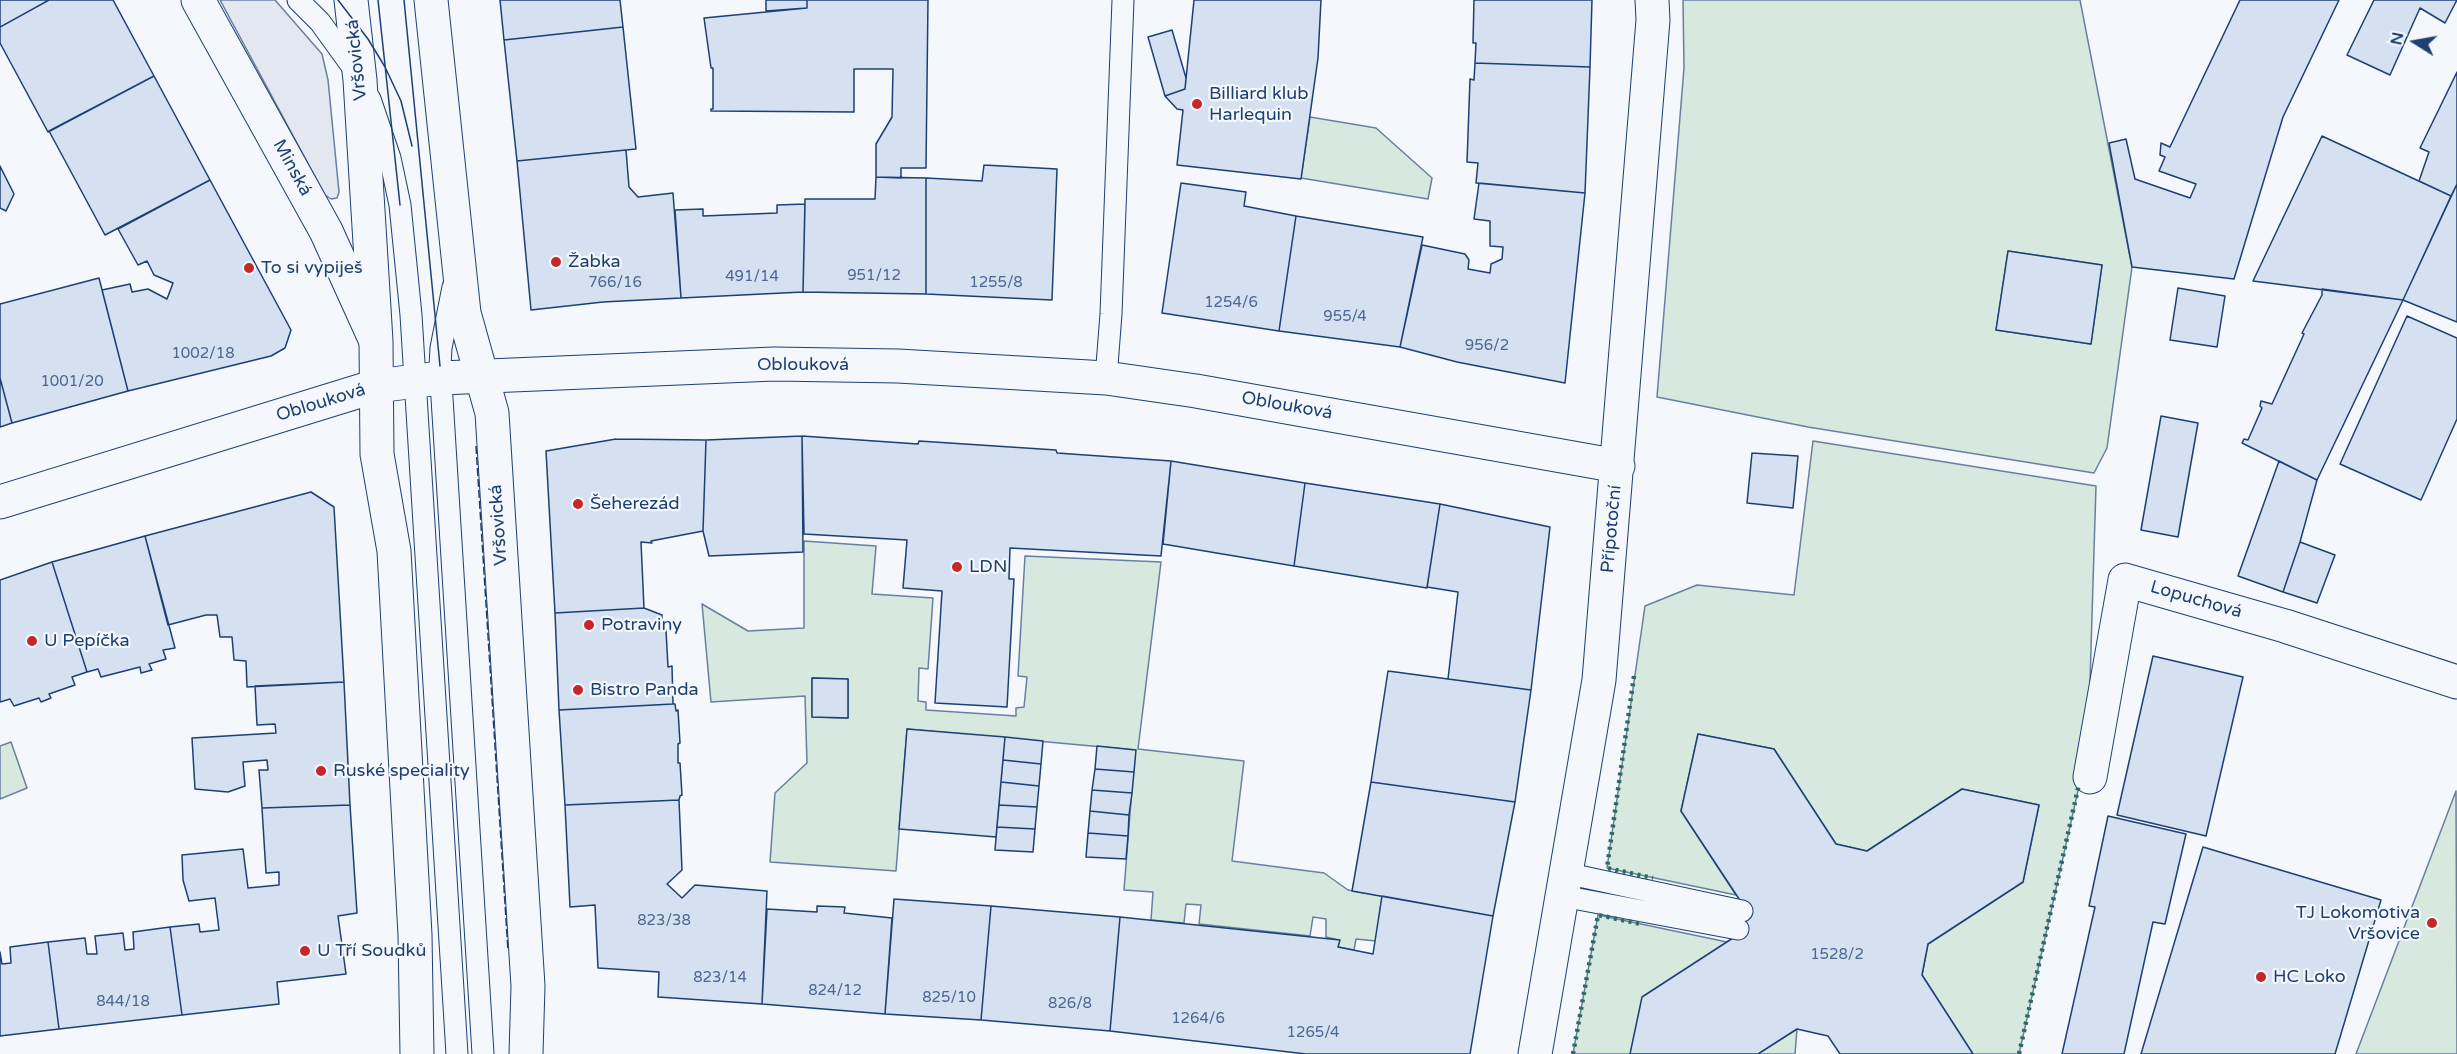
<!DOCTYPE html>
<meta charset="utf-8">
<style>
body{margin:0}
#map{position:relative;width:2457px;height:1054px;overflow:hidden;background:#f4f7fb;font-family:"Varela Round",sans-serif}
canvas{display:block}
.north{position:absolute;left:2385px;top:12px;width:60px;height:60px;-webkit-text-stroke:4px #f4f7fb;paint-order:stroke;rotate:281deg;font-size:16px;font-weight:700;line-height:24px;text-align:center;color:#1d3f73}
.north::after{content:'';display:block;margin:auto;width:21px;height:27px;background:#1d3f73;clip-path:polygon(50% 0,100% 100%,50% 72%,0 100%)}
</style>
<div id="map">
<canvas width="2457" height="1054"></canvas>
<div class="north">N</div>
</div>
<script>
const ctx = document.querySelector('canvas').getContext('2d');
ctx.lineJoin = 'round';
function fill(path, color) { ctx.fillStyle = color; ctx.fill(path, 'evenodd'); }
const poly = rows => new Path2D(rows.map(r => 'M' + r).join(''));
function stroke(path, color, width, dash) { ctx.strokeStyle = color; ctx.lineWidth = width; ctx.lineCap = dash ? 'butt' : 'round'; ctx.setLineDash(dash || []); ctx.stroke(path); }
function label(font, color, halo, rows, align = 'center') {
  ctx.font = font + ' "Varela Round",sans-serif'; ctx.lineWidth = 4.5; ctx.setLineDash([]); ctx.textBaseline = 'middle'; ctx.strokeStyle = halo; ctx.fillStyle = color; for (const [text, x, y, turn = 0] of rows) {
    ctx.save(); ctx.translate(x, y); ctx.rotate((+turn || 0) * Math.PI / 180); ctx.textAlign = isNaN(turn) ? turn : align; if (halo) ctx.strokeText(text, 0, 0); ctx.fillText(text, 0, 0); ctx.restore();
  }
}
const green = poly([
 [1683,0,2080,0,2132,267,2107,448,2094,473,1808,427,1657,397,1684,68,1683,0],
 [2008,251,2102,265,2091,344,1996,330,2008,251],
 [1310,117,1376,128,1432,178,1428,199,1301,178,1310,117],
 [1813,441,2096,486,2088,746,2019,1054,1973,1054,1922,975,1928,944,2023,882,2039,805,1962,789,1867,851,1836,844,1774,749,1698,734,1681,811,1736,895,1607,868,1645,606,1697,585,1794,595,1813,441],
 [804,541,876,546,872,594,933,598,928,669,919,668,918,701,926,702,926,710,1016,716,1016,708,1024,707,1027,677,1018,676,1025,556,1161,562,1138,749,1244,761,1232,861,1324,873,1348,890,1382,896,1376,941,1356,939,1354,950,1338,947,1339,940,1326,937,1326,919,1313,917,1310,936,1199,924,1201,905,1186,904,1184,923,1151,920,1153,892,1124,890,1135,750,907,729,896,871,770,862,775,793,807,763,805,696,711,702,702,604,748,631,804,628,804,541],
 [812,678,848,679,848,718,812,717,812,678],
 [11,742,27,788,0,799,0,746,11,742],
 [2456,791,2457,1054,2356,1054,2456,791],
 [1598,915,1727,942,1630,1054,1573,1054,1598,915],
 [1797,1029,1795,1054,1758,1054,1797,1029]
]);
fill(green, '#d7e8df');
stroke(green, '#687fa3', 1.5);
const parking = poly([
 [220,0,275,0,322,54,328,80,339,192,337,198,331,199,325,195,220,0]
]);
fill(parking, '#e3e8f0');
stroke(parking, '#687fa3', 1.5);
const building = poly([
 [0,0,49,0,0,27,0,0],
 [49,0,113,0,154,76,48,132,0,43,0,27,49,0],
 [500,0,620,0,623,27,504,40,500,0],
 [766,0,807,0,807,8,766,11,766,0],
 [807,0,928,0,926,168,901,168,901,178,876,177,876,144,892,117,893,69,854,69,854,112,711,111,711,109,713,109,713,68,711,68,704,18,807,8,807,0],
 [1194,0,1321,0,1318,58,1301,179,1177,165,1183,110,1177,109,1165,96,1185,89,1194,0],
 [1474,0,1592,0,1590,67,1475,63,1476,43,1473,43,1474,0],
 [2240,0,2339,0,2283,117,2234,279,2132,267,2109,143,2126,139,2135,179,2190,198,2196,184,2159,171,2165,157,2160,155,2161,143,2170,147,2240,0],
 [2374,0,2457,0,2445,23,2420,8,2390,75,2347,55,2374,0],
 [623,27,636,149,517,161,504,40,623,27],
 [1172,30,1186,78,1185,89,1165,96,1148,37,1172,30],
 [1475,63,1590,67,1585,193,1476,183,1478,163,1467,162,1470,79,1474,80,1475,63],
 [2457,72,2457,184,2451,196,2419,181,2429,152,2420,148,2457,72],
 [154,76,210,180,105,235,49,131,154,76],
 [2322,136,2451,196,2403,300,2253,281,2322,136],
 [626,150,629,187,638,197,673,193,681,298,603,302,531,310,517,161,626,150],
 [984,165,1057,169,1052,300,926,294,926,178,982,181,984,165],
 [0,166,14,194,6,211,0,208,0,166],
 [876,177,926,178,926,294,803,292,805,199,875,199,876,177],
 [210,180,291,330,285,348,271,356,128,391,102,290,130,284,132,292,148,289,167,299,173,283,154,275,147,261,138,265,118,229,210,180],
 [1181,183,1246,192,1244,206,1296,216,1279,331,1162,313,1181,183],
 [1479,183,1585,193,1565,383,1457,362,1400,347,1422,245,1465,254,1469,260,1468,269,1490,273,1491,264,1502,259,1503,247,1490,246,1490,221,1474,219,1479,183],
 [2457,184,2457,322,2403,300,2457,184],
 [805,204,803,292,681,298,675,210,703,209,703,216,777,213,777,205,805,204],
 [1296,216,1423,237,1400,347,1279,331,1296,216],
 [2008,251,2102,265,2091,344,1996,330,2008,251],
 [99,278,128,391,12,423,0,378,0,304,99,278],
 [2178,288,2225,296,2217,347,2170,340,2178,288],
 [2322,289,2403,300,2317,480,2242,443,2244,439,2248,440,2262,408,2260,406,2261,401,2272,404,2304,334,2302,333,2322,295,2322,289],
 [2407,316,2457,338,2457,419,2421,500,2340,464,2407,316],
 [0,378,12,423,0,427,0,378],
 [2161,416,2198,423,2178,537,2141,530,2161,416],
 [802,436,803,552,709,556,703,531,706,440,802,436],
 [802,436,918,444,919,441,1056,450,1057,453,1171,461,1161,556,1010,548,1009,579,1014,579,1007,707,935,703,942,591,903,588,907,540,804,534,802,436],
 [616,439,706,440,703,531,651,541,652,543,641,542,644,608,555,613,546,451,616,439],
 [1752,453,1798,456,1793,508,1747,503,1752,453],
 [1171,461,1305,483,1294,566,1163,544,1171,461],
 [2279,461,2317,480,2300,542,2283,592,2238,576,2279,461],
 [1305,483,1440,504,1427,588,1294,566,1305,483],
 [311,492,334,507,344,682,247,687,246,661,234,660,232,637,220,637,217,615,206,615,168,625,145,536,311,492],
 [1440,504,1550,527,1531,690,1448,679,1458,592,1427,587,1440,504],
 [145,536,175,648,163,650,166,659,149,664,152,670,141,673,140,667,101,677,98,669,87,672,52,562,145,536],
 [2300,542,2335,555,2317,603,2283,592,2300,542],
 [52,562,87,672,72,677,75,685,49,694,51,698,41,702,39,698,14,706,10,699,0,702,0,580,52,562],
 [644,608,662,615,662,629,666,630,668,667,672,666,673,704,559,710,555,613,644,608],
 [2153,656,2243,677,2206,836,2117,815,2153,656],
 [1388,671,1531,690,1515,802,1371,782,1388,671],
 [812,678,848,679,848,718,812,717,812,678],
 [344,682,350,805,262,808,259,770,268,770,267,760,243,762,245,786,228,792,195,789,192,738,276,733,275,724,257,725,255,686,344,682],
 [673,704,675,704,676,711,678,710,680,743,678,744,678,763,680,763,682,795,680,796,679,800,565,805,559,710,673,704],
 [907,729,1005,737,996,837,899,829,907,729],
 [1698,734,1774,749,1836,844,1867,851,1962,789,2039,805,2023,882,1928,944,1922,975,1973,1054,1840,1054,1828,1036,1797,1029,1758,1054,1630,1054,1642,997,1736,936,1743,905,1681,811,1698,734],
 [1005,737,1043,741,1041,764,1003,760,1005,737],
 [1097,746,1136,750,1134,772,1095,769,1097,746],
 [1003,760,1041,764,1039,786,1001,782,1003,760],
 [1095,769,1134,772,1132,793,1092,790,1095,769],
 [1001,782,1039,786,1037,807,999,805,1001,782],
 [1371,782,1515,802,1493,916,1352,891,1371,782],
 [1092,790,1132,793,1129,815,1090,811,1092,790],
 [679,800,682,870,667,884,682,898,695,885,767,891,762,1004,658,997,659,972,598,968,595,905,570,907,565,805,679,800],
 [350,805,357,913,338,916,346,974,277,982,279,1004,182,1015,170,927,199,924,200,932,219,930,215,898,189,901,183,880,182,855,243,849,248,888,279,885,279,872,266,873,262,808,350,805],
 [999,805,1037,807,1035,829,997,827,999,805],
 [1090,811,1129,815,1128,836,1088,833,1090,811],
 [2108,816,2186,834,2165,924,2153,922,2124,1054,2062,1054,2095,907,2089,906,2108,816],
 [997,827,1035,829,1033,852,995,850,997,827],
 [1088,833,1128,836,1126,859,1086,857,1088,833],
 [2203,847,2381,900,2335,1054,2141,1054,2203,847],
 [1382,896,1493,916,1470,1054,1306,1054,1110,1031,1120,917,1340,940,1338,947,1373,954,1382,896],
 [894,899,991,906,981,1020,885,1014,894,899],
 [817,906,845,907,844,913,892,918,885,1014,762,1004,767,909,817,912,817,906],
 [991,906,1120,917,1110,1031,981,1020,991,906],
 [170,927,182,1015,59,1029,48,942,85,938,87,954,97,954,95,936,123,933,125,950,134,949,133,932,170,927],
 [48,942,59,1029,0,1036,0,952,2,964,11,963,10,947,48,942]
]);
fill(building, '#d5e0f0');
stroke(building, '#1d3f73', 1.5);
const lane = poly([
 [298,0,320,22,354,69],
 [370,99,390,158,400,205,411,315,457,1054],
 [453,287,441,348,440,366,483,1054],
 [1106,378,1111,314,1123,0],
 [1565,873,1742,911],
 [1562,896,1738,929]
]);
const street = poly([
 [198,0,326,231,375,339],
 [0,502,376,386,441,378,774,364,898,366,1106,378,1196,391,1618,466],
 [2090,777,2125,580,2285,626,2457,682],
 [1535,1054,1599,680,1653,20,1652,0]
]);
const secondary = poly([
 [351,0,360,80,376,341,377,454,394,551,415,935,417,1054],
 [431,0,464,313,492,413,528,986,526,1054]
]);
stroke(lane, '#1d3f73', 23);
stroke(street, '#1d3f73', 35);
stroke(secondary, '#1d3f73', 35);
stroke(lane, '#f4f7fb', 21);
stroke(street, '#f4f7fb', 33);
stroke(secondary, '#f4f7fb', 33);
stroke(poly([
 [338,0,368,39,385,67,401,101,412,146],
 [378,0,400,205],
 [404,0,440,366]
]), '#1d3f73', 1.5);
stroke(poly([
 [1634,676,1607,868,1653,878],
 [1573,1054,1598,915,1641,924],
 [2019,1054,2079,784]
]), '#2c6c60', 4.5, [3, 4.5]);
stroke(poly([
 [476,446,508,951]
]), '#1d3f73', 1.5, [8, 3]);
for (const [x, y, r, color] of [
 [1197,104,6,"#c62828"],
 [556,262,6,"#c62828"],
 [249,268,6,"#c62828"],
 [578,504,6,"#c62828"],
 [957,567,6,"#c62828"],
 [589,625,6,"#c62828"],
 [32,641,6,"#c62828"],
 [578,690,6,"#c62828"],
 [321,771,6,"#c62828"],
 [2432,923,6,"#c62828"],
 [305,951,6,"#c62828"],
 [2261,977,6,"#c62828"]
]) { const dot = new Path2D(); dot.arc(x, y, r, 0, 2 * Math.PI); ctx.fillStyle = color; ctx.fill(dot); stroke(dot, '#f4f7fb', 2); }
label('15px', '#4b6792', null, [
 ["951/12",874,276],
 ["491/14",752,277],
 ["766/16",615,283],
 ["1255/8",996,283],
 ["1254/6",1231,303],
 ["955/4",1345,317],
 ["956/2",1487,346],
 ["1002/18",203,354],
 ["1001/20",72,382],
 ["823/38",664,921],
 ["1528/2",1837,955],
 ["823/14",720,978],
 ["824/12",835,991],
 ["825/10",949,998],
 ["844/18",123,1002],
 ["826/8",1070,1004],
 ["1264/6",1198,1019],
 ["1265/4",1313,1033]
]);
label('18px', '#1d3f73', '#f4f7fb', [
 ["Vršovická",357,60,-96],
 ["Minská",292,168,61],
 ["Oblouková",803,365],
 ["Oblouková",321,403,-17],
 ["Oblouková",1287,406,10],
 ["Vršovická",499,525,-94],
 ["Přípotoční",1612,529,-85],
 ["Lopuchová",2196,600,16]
]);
label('18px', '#1d3f73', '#f4f7fb', [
 ["Billiard klub",1209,94],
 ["Harlequin",1209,115],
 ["Žabka",568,262],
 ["To si vypiješ",261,268],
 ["Šeherezád",590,504],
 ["LDN",969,567],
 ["Potraviny",601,625],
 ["U Pepíčka",44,641],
 ["Bistro Panda",590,690],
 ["Ruské speciality",333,771],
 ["TJ Lokomotiva",2420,913,"right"],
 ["Vršovice",2420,934,"right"],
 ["U Tří Soudků",317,951],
 ["HC Loko",2273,977]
], 'left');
</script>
